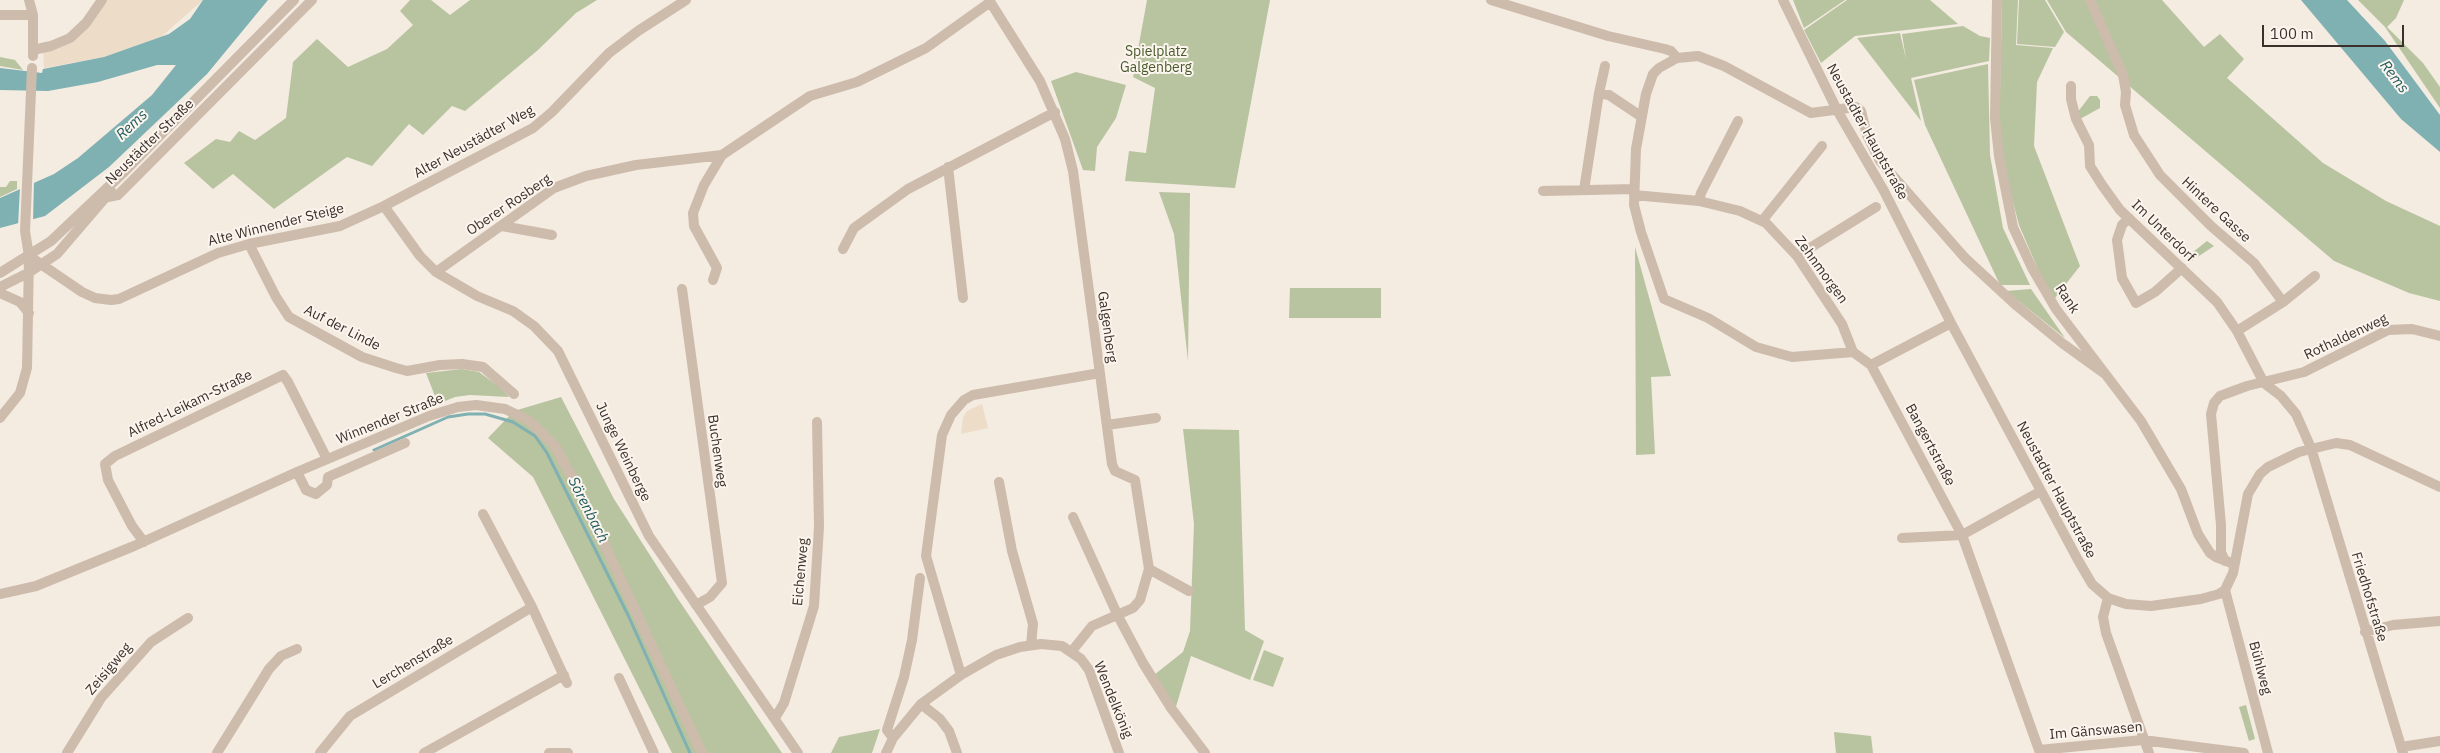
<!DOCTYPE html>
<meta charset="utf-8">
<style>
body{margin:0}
#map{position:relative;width:2440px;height:753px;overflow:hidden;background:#f4ebe1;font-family:"IBM Plex Sans",sans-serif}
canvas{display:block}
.scale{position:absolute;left:2262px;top:25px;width:142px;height:22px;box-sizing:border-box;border:2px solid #3b302b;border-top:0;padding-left:6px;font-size:15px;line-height:18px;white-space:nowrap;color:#3b302b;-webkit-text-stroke:4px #fbf5ee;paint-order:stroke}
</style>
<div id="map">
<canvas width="2440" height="753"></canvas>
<div class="scale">100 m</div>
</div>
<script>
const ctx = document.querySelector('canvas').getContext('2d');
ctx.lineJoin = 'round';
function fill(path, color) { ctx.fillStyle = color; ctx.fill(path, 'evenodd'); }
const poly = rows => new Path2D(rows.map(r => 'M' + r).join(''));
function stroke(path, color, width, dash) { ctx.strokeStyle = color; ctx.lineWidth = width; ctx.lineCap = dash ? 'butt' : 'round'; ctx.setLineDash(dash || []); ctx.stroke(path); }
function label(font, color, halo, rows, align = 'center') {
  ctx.font = font + ' "IBM Plex Sans",sans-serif'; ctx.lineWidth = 4; ctx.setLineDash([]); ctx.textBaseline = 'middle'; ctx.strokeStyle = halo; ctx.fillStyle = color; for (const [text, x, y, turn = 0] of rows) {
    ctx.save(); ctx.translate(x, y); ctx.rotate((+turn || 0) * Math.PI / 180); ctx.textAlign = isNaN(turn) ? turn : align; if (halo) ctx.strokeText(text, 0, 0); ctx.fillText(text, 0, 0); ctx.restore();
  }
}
fill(poly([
 [410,0,431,0,450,15,470,0,597,0,576,13,538,50,465,111,452,106,423,135,409,124,372,166,347,157,274,209,233,174,213,189,184,163,216,139,230,142,239,131,255,140,286,118,293,62,317,39,348,67,387,49,413,25,400,11],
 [1147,0,1270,0,1235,188,1125,181,1129,151,1146,153,1155,88,1133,77],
 [1793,0,1845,0,1804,28],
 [1847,0,1930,0,1958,24,1855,36,1821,63,1804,30],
 [2002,0,2018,0,2016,45,2053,48,2037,82,2034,146,2080,266,2055,298,2040,274,2019,225,2003,164,1999,136],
 [2019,0,2045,0,2064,32,2055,47,2017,44],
 [2047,0,2162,0,2204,47,2220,34,2244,59,2227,78,2323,163,2386,201,2440,226,2440,301,2409,293,2334,261,2066,32],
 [2358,0,2404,0,2396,18,2387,27,2423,63,2440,87,2440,108,2385,27],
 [1963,26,1980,36,1990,38,1989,61,1911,78,1921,121,1857,38,1900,33,1906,59,1902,34],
 [0,57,15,60,23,70,0,66],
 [1988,64,1990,155,2003,228,2030,285,2000,285,1925,125,1914,80],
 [1076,72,1126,85,1116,118,1097,147,1095,171,1083,170,1051,81],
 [2090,96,2097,96,2100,100,2100,108,2080,119,2077,113],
 [10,181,17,181,17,189,0,197,0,187,6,187],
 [1159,192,1190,193,1188,361,1174,234],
 [2207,241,2214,246,2190,262,2188,256],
 [1635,247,1671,376,1651,377,1655,454,1636,455],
 [1290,288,1381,288,1381,318,1289,318],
 [2031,289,2065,338,2006,291],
 [462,369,479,372,501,388,509,397,470,395,455,397,438,404,426,373],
 [561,397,614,499,678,599,782,753,672,753,533,477,488,438,514,411],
 [1183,429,1239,430,1245,630,1264,641,1250,680,1191,656,1175,710,1154,675,1183,652,1190,631,1194,524],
 [1264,650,1284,658,1273,687,1253,680],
 [2246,705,2255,739,2249,741,2239,707],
 [880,729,872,753,831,753,839,737],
 [1834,732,1871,736,1873,753,1836,753]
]), '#b8c4a0');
fill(poly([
 [102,0,203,0,161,37,104,57,44,68,43,48,61,43],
 [982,404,988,428,961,434,963,417,967,411]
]), '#ecdcc8');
fill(poly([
 [203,0,268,0,207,74,109,167,45,216,0,228,0,198,54,174,78,158,152,95,176,65,157,65,98,82,48,91,0,90,0,68,42,73,43,69,104,57,169,34,190,19],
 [2301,0,2347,0,2385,41,2440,115,2440,152,2401,119]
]), '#7fb0b2');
fill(poly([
 [34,180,33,222,18,226,20,187]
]), '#f4ebe1');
stroke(poly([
 [374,450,448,417,468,414,485,414,513,422,535,436,547,453,628,615,690,753]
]), '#7fb0b2', 3);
stroke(poly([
 [29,0,33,15,33,56],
 [989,0,1040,81,1065,139,1073,171,1112,464,1115,471,1135,480,1149,569,1140,600,1133,608,1092,626,1072,651],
 [1491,0,1608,36,1665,49,1671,51,1677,58],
 [1783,0,1837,110,1884,191,1951,323,2078,560,2092,584,2108,598,2126,604,2151,606,2201,599,2219,594,2225,590,2233,573,2248,494,2260,474,2268,467,2299,452,2336,443,2350,445,2440,487],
 [1997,0,1995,118,1999,156,2013,227,2032,268,2056,309,2141,421,2181,489,2198,534,2210,553,2216,557,2234,564],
 [2090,0,2123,75,2126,92,2125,105,2134,135,2160,175,2211,226,2254,263,2283,302],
 [0,15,33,15],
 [33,50,51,46,70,38,86,23,102,0],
 [2071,86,2071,99,2076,119,2089,145,2090,166,2102,185,2120,210,2217,302,2237,331,2264,383,2281,396,2296,414,2311,448,2403,753],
 [1599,93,1605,66],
 [948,167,963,298],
 [1584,190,1599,93,1609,95,1642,117],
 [1543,191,1634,189],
 [1634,195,1699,201,1740,211,1766,223,1797,256,1842,324,1853,352],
 [108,197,118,195,312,0],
 [1699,201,1701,193,1738,121],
 [384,206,420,256,436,272,477,296,513,311,534,326,558,351,649,536,798,753],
 [2129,218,2122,225,2117,240,2122,278,2136,303,2155,292,2182,268],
 [1762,221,1822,146],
 [502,226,552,235],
 [249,244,276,297,289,317,362,357,396,368,407,371,440,365,462,364,483,367,514,394],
 [843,249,854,228,908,189,1055,112],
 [29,256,82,292,95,298,111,300,119,299,218,253,249,244,340,226,384,206,533,128,552,112,609,53,638,31,686,0],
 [1797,256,1876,207],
 [436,272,554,188,586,176,636,165,722,155,810,96,857,82,926,48,989,3],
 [0,273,51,241,124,172,294,0],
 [713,280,717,268,694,226,693,213,704,185,722,155],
 [0,287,28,273,57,254,111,191],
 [682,289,722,583,710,597,696,605],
 [0,293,20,302,29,313],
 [2237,331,2283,302,2315,276],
 [1871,365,1951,323],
 [2105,374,2062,343,2017,306,1965,258,1880,161,1867,135,1861,111,1856,107,1811,113,1724,66,1698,56,1677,58,1659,68,1653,74,1646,94,1636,149,1634,205,1641,232,1664,299,1708,318,1756,347,1792,357,1853,352,1871,365,1962,535,2039,750,2143,740,2244,753],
 [0,418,20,393,27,368,29,256,25,231,32,68],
 [1107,425,1156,418],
 [297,472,306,490,316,494,327,485,328,477,405,443],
 [999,482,1012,551,1033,624,1031,645],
 [483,514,532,607,567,683],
 [1073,517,1118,616,1143,663,1171,708,1205,753],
 [1902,538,1962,535,2041,491],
 [144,542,132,526,108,480,105,464,115,456,283,375,288,382,327,459],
 [2225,561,2221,552,2221,525,2211,414,2214,403,2220,396,2247,386,2304,372,2388,330,2412,329,2440,336],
 [1149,569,1189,591],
 [2225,590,2268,753],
 [0,594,36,586,134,546,297,472,429,416,458,407,476,405,505,409,530,421,555,446,579,490,702,753],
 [2108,598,2103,617,2106,633,2149,753],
 [2365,632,2393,625,2440,621],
 [961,675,926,556,942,435,951,415,964,400,973,395,1100,373],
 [619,678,654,753],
 [921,704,940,719,949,731,957,753],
 [775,718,784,703,814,606,819,527,817,422],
 [893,738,887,730,904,677,912,640,920,578],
 [2401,747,2440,741],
 [67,753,101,698,151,642,188,618],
 [217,753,269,669,281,656,297,649],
 [320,753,350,716,532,607],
 [424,753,564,675],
 [549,753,568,753],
 [886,753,893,738,921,704,961,675,996,655,1020,647,1041,644,1062,646,1081,659,1089,670,1119,753]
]), '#cdbbac', 10);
label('14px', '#4a5a2e', '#fbf5ee', [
 ["Spielplatz",1156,52],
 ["Galgenberg",1156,68]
]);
label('14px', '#3b302b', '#fbf5ee', [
 ["Neustadter Hauptstraße",1867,132,61],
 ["Neustädter Straße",150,142,-44],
 ["Alter Neustädter Weg",474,142,-29],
 ["Oberer Rosberg",509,205,-34],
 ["Hintere Gasse",2216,210,43],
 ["Alte Winnender Steige",276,225,-14],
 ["Im Unterdorf",2163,231,44],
 ["Zehnmorgen",1821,270,54],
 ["Rank",2067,299,57],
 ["Galgenberg",1107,327,82],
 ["Auf der Linde",342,328,27],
 ["Rothaldenweg",2346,337,-25],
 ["Alfred-Leikam-Straße",190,404,-26],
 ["Winnender Straße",390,419,-22],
 ["Bangertstraße",1930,445,62],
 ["Buchenweg",717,451,82],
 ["Junge Weinberge",623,452,64],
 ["Neustadter Hauptstraße",2056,490,62],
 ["Eichenweg",801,572,-85],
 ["Friedhofstraße",2369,597,73],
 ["Lerchenstraße",413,662,-31],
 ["Bühlweg",2260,668,75],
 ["Zeisigweg",109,669,-50],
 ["Wendelkönig",1113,700,68],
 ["Im Gänswasen",2096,731,-5]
]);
label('italic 15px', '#1f5a5e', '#fbf5ee', [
 ["Rems",2394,77,52],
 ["Rems",132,125,-43],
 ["Sörenbach",588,510,63]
]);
</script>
